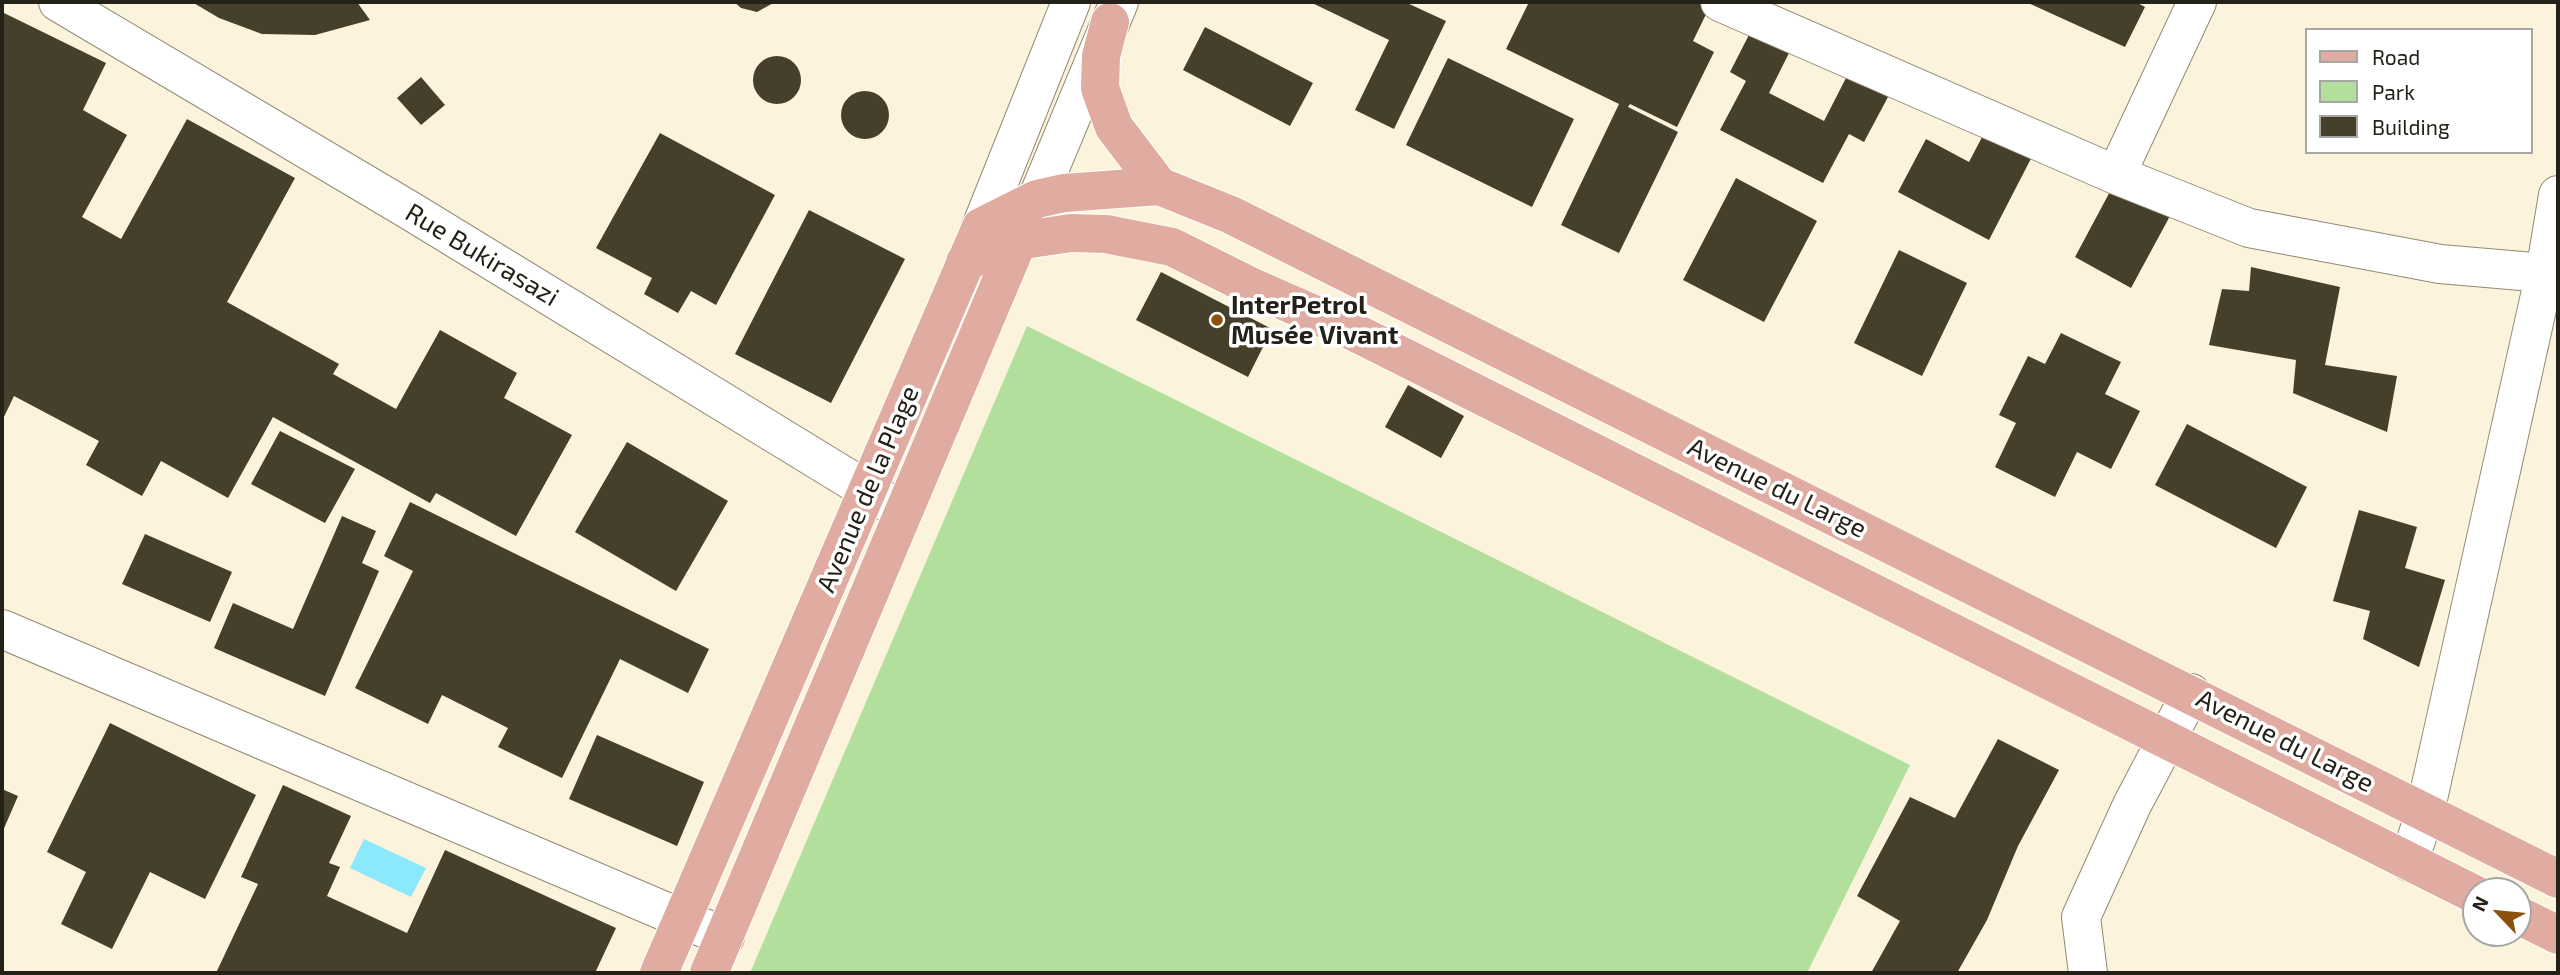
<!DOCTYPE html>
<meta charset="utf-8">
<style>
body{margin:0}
#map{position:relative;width:2560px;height:975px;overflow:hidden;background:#fbf3db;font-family:"Exo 2",sans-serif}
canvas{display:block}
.frame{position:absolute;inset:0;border:4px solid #242118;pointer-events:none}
.legend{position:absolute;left:2305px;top:28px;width:228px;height:126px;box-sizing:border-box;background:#fff;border:2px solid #a7a6a3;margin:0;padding:9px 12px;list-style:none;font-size:21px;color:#242118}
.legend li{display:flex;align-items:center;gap:14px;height:35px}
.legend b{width:35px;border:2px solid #a7a6a3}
.north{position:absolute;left:2462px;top:877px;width:70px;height:70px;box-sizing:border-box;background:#fff;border:2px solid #a7a6a3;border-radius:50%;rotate:296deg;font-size:19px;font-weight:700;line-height:28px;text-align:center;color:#242118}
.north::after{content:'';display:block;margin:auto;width:24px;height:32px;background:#8c500f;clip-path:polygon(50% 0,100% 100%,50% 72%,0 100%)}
</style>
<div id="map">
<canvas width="2560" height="975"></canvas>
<div class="frame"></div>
<ul class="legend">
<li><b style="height:9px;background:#e0aca1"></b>Road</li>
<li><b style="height:19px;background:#b3df9d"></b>Park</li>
<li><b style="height:19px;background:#463f2c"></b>Building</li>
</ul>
<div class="north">N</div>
</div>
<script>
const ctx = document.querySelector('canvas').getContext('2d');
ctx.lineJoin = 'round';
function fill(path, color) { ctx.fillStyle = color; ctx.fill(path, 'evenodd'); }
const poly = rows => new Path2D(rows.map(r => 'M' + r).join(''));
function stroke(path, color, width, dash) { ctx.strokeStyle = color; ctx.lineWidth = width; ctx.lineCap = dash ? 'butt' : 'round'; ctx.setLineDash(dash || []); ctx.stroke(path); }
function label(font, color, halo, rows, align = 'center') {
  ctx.font = font + ' "Exo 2",sans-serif'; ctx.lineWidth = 7; ctx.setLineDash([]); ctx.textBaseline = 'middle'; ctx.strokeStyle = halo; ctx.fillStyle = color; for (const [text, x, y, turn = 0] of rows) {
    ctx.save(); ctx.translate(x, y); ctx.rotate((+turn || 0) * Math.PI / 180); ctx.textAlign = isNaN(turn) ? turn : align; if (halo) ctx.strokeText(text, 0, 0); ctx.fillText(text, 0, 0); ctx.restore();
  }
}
fill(poly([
 [1027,326,1910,765,1807,973,750,973]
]), '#b3df9d');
fill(poly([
 [364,839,426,868,411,897,350,868]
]), '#8ce8fc');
fill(poly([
 [192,2,357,2,370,20,315,35,262,34,219,18],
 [734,2,775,2,757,12,741,8],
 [1310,2,1405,2,1446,21,1394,129,1355,110,1389,40],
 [1529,2,1700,2,1710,6,1693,41,1714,52,1677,127,1630,104,1628,107,1678,132,1619,253,1561,225,1619,104,1506,49],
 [2026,2,2136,2,2145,7,2125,47],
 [2,12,106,63,83,110,127,135,82,217,121,239,187,119,295,178,227,302,339,364,333,374,396,409,440,330,517,373,504,398,572,435,516,536,436,493,430,503,273,417,228,498,161,461,142,496,86,465,99,441,14,396,2,421],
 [1205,27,1313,83,1290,126,1183,70],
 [1753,27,1792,47,1769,93,1824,121,1847,76,1888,97,1864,142,1849,134,1823,183,1720,130,1746,81,1730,72],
 '753 80a24 24 0 1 1 48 0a24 24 0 1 1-48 0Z',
 [1448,58,1574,119,1532,207,1406,145],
 [421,77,445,105,421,125,397,98],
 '841 115a24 24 0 1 1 48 0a24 24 0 1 1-48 0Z',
 [1991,120,2038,145,1989,240,1898,192,1926,139,1969,162],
 [660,133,775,195,716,305,691,291,678,313,644,294,652,278,596,248],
 [1736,178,1817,221,1764,322,1683,280],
 [2113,186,2170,216,2131,288,2075,257],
 [809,210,905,259,831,403,735,354],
 [1899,250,1967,283,1922,376,1854,343],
 [2251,267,2340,287,2325,365,2397,376,2387,432,2293,393,2296,360,2209,345,2222,289,2249,291],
 [1161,272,1272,329,1248,377,1136,320],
 [2061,333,2121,362,2105,394,2140,411,2111,469,2077,452,2055,497,1995,467,2016,423,1999,415,2028,356,2045,364],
 [1408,385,1464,416,1441,458,1385,427],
 [2187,424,2307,487,2276,548,2155,485],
 [280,431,355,469,325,523,251,484],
 [627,442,728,501,676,591,575,532],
 [410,502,709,649,688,693,620,659,562,778,498,747,508,728,442,695,428,724,355,688,413,571,384,556],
 [2359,510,2417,527,2405,568,2445,580,2419,667,2363,639,2370,611,2333,601],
 [342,516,376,531,362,563,379,571,325,696,214,648,233,603,293,629],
 [145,534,232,572,210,622,122,584],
 [110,723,256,795,205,899,150,872,112,949,61,924,86,872,47,852],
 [597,735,704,782,677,846,569,799],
 [1998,739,2059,770,2018,846,1987,920,1957,973,1871,973,1900,921,1857,896,1910,797,1955,818],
 [283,785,351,816,329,863,340,867,327,896,407,933,445,850,616,928,595,973,216,973,258,884,241,877],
 [2,789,18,796,2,833]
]), '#463f2c');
const minor = poly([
 [58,2,409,210,903,512],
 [1720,2,2116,175,2249,228,2440,264,2545,273,2425,812,2409,862],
 [2116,175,2197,2],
 [1037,199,1119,2],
 [981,227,1071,2],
 [2545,273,2558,195],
 [2,629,725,937],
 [2088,973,2081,917,2132,805,2191,693]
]);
const major = poly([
 [1110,22,1101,56,1100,88,1114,127,1159,186],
 [965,262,1017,241,1071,233,1106,234,1172,247,1252,287,1352,331,2476,895],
 [2518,915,2558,935],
 [659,973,981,227,1037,199,1064,193,1159,186,1231,215,2558,879],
 [709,973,1024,227]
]);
stroke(minor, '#928a75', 40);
stroke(major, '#fff', 40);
stroke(minor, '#fff', 38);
stroke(major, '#e0aca1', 38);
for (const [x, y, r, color] of [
 [1217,320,7,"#8c500f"]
]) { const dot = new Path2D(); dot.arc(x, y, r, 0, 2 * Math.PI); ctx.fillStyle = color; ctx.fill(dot); stroke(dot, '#fff', 2.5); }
label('26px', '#242118', '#fff', [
 ["Rue Bukirasazi",482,255,31],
 ["Avenue du Large",1777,488,26],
 ["Avenue de la Plage",868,489,-67],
 ["Avenue du Large",2285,741,27]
]);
label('bold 26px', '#242118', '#fff', [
 ["InterPetrol",1231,305],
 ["Musée Vivant",1231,335]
], 'left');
</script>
